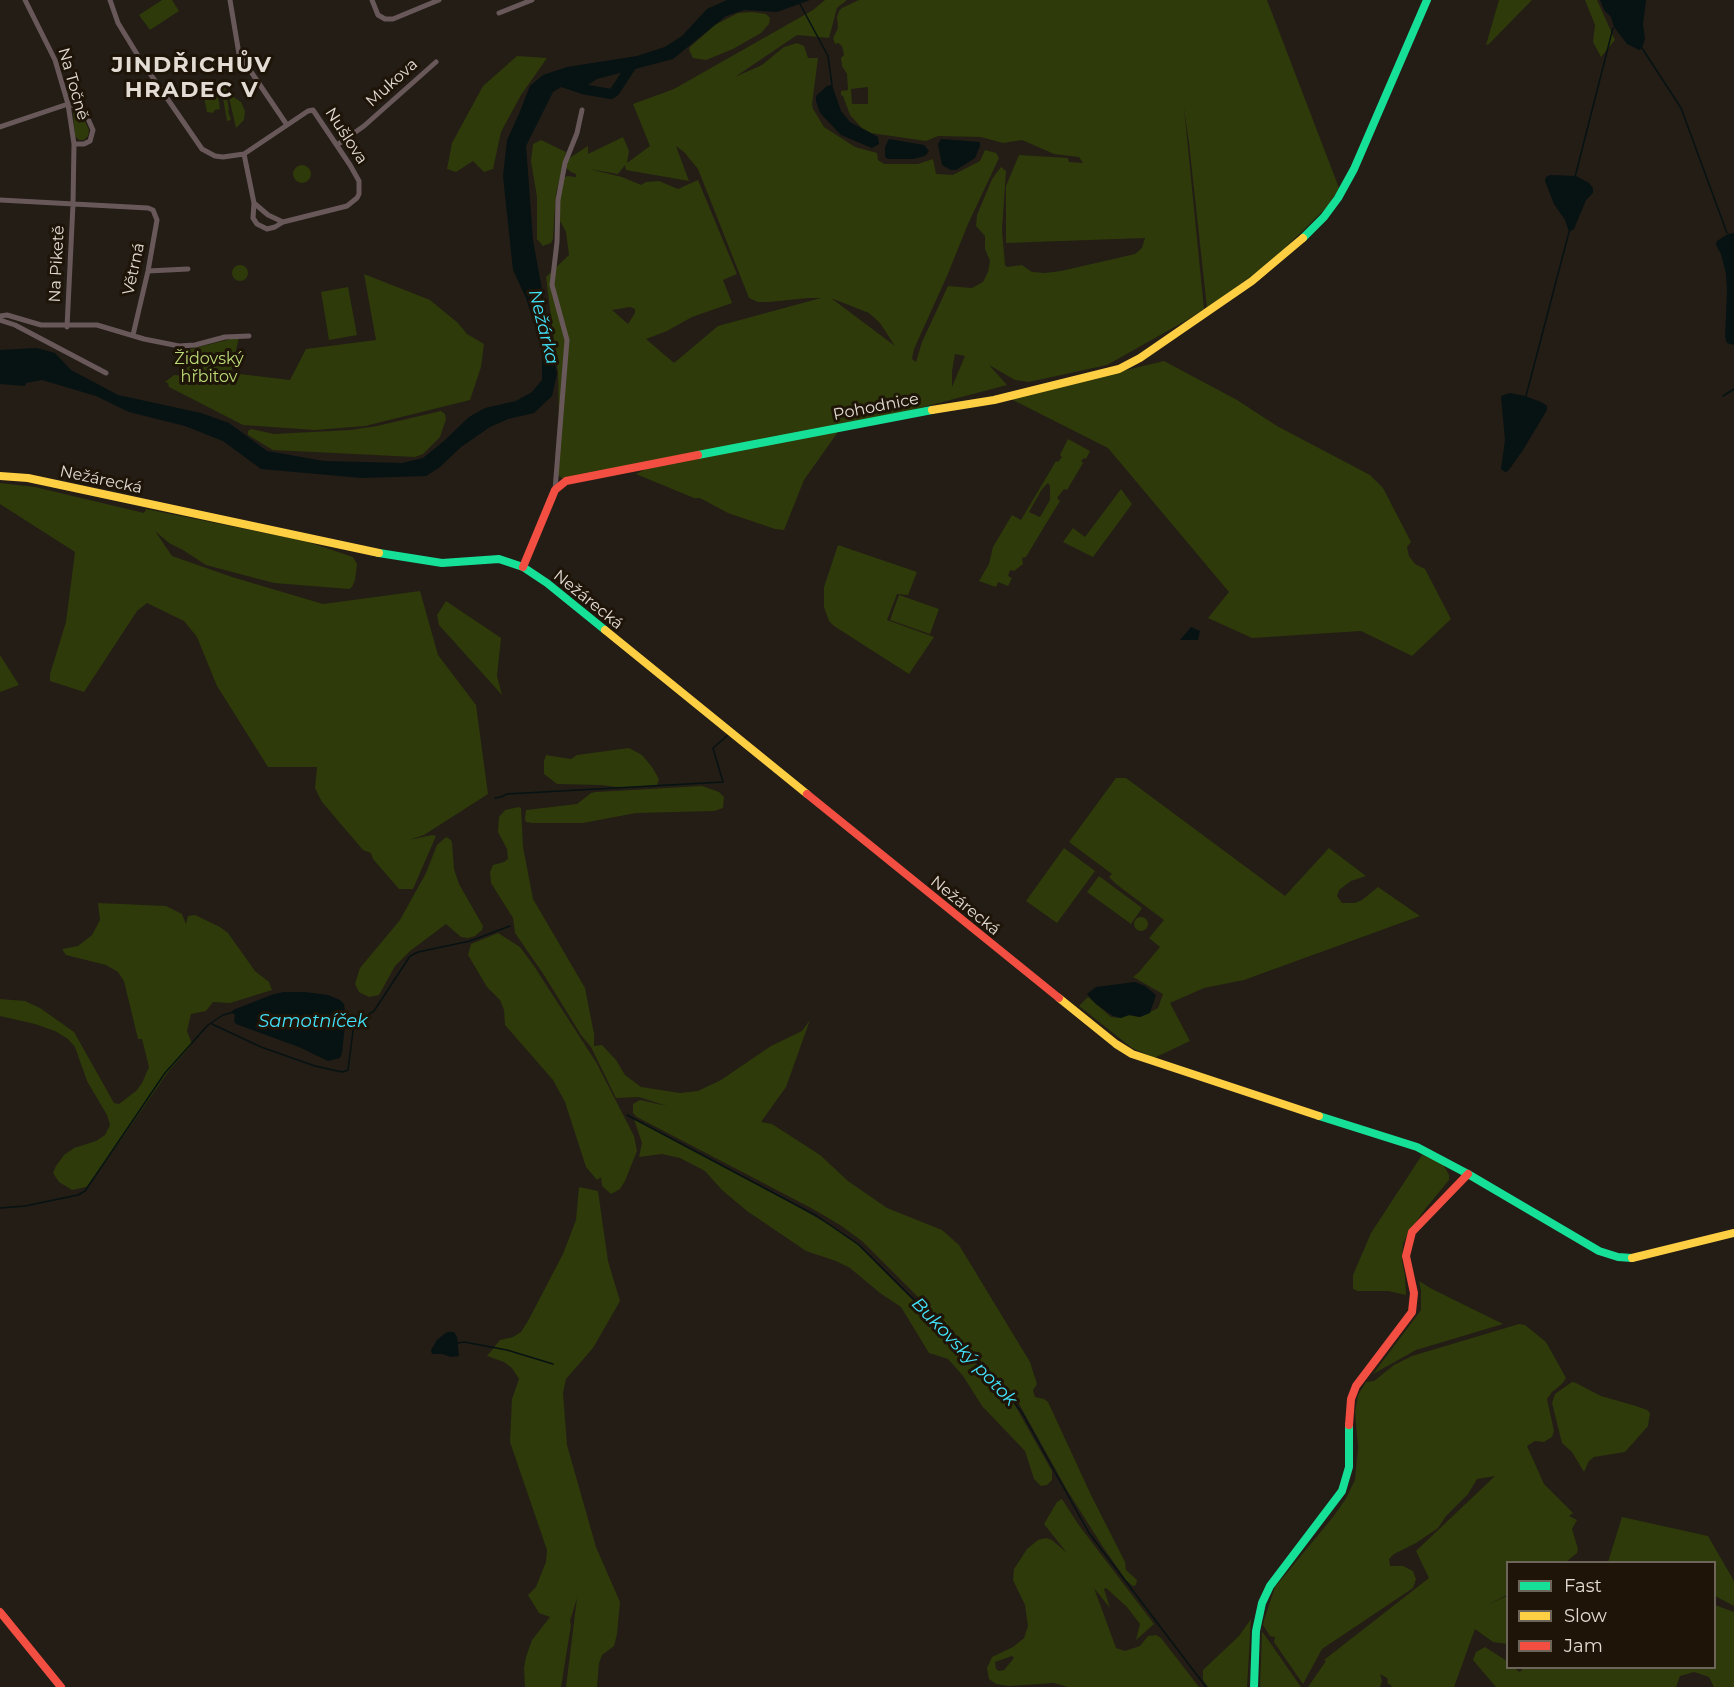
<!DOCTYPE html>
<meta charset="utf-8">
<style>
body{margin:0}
#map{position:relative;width:1734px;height:1687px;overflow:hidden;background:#231d16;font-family:Montserrat,sans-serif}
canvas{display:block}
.legend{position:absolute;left:1506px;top:1561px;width:210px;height:108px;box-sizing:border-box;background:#1e1508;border:2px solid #6d655a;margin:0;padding:8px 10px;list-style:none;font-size:18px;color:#e3dcd4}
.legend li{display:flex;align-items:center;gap:12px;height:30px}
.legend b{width:30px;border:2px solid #6d655a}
</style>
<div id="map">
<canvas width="1734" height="1687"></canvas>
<ul class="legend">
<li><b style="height:8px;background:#16e098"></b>Fast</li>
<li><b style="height:8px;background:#ffcf43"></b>Slow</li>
<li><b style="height:8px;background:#f24e42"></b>Jam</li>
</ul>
</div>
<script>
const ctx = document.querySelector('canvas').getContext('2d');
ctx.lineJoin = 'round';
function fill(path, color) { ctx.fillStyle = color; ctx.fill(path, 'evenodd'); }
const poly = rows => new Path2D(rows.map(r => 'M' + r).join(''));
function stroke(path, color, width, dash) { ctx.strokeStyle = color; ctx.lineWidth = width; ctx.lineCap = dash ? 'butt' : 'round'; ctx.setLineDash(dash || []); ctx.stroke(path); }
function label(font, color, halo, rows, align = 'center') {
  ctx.font = font + ' Montserrat,sans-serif'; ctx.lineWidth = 6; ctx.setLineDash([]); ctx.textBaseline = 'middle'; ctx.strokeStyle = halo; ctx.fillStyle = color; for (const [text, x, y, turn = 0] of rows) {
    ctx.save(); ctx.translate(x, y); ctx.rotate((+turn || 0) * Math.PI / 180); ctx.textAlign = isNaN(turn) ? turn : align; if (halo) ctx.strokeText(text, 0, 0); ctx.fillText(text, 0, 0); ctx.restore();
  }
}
fill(poly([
 [162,0,172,0,179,11,150,30,139,15],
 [825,0,847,0,837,8,829,38,797,35,735,77,762,65,784,47,797,43,804,46,808,58,818,58,812,104,813,109,824,127,855,147,877,153,878,160,884,164,918,164,933,159,936,174,953,175,980,161,985,150,996,153,999,158,968,224,947,276,914,349,912,359,916,362,922,342,948,286,972,288,983,282,988,272,990,261,985,249,985,236,976,226,977,215,992,179,1001,167,1006,171,1002,230,1005,265,1007,267,1022,265,1032,272,1045,273,1061,271,1135,254,1142,248,1145,238,1006,243,1006,186,1019,155,1068,158,1069,162,1083,163,1079,157,1054,154,1022,140,1003,143,981,137,938,136,926,141,871,133,862,128,850,115,843,96,841,95,841,91,848,90,847,74,842,66,841,58,844,55,842,46,838,43,835,44,833,38,838,28,837,17,839,11,842,8,859,0,1267,0,1339,188,1328,206,1284,249,1261,269,1207,308,1189,143,1184,108,1204,309,1187,320,1107,365,1029,382,1015,380,989,365,1007,385,840,429,804,480,784,530,775,529,728,513,700,498,694,498,636,474,654,465,566,481,556,474,559,424,558,372,546,277,569,255,566,232,559,219,560,195,564,178,567,176,576,177,576,174,571,172,565,167,568,159,588,146,588,154,623,137,629,151,627,163,650,146,633,104,674,89,813,10],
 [868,87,868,104,852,104,851,89],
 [676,146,684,152,698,169,749,298,758,302,769,302,808,298,821,298,718,326,674,363,646,339,667,331,692,317,732,303,723,280,737,274,698,180,678,189,659,181,646,182,641,185,622,177,589,169,618,174,625,165,626,170,689,181],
 [831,298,869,313,880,323,895,346],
 [630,307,635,309,635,313,628,324,612,310],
 [955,354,965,356,952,387,952,371],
 [1499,0,1532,0,1489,44,1486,45],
 [1585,0,1597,0,1615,40,1601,57,1593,42,1595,25],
 [752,12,766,14,770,18,769,24,761,33,733,49,706,60,693,58,689,50,690,47,715,25,738,13],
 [517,56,547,58,521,95,501,132,493,169,484,172,473,161,456,172,447,169,452,143,483,86],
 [225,86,229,110,228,111,231,120,227,121,221,87],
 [217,89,220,109,215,110,213,113,207,112,203,93,204,91],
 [232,96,241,102,245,111,244,120,236,128,229,97],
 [75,110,80,111,89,130,88,136,84,140,79,140,75,136,73,112],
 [541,140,566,152,556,194,553,239,551,243,543,246,537,239,537,197,531,161,533,144],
 '293 174a9 9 0 1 1 18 0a9 9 0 1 1-18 0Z',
 '232 273a8 8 0 1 1 16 0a8 8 0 1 1-16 0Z',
 [364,274,430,300,458,323,467,334,484,344,481,367,470,400,365,426,315,430,243,425,169,387,168,383,165,382,174,375,187,376,187,350,239,337,231,373,290,380,306,349,376,340],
 [348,287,357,335,329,340,321,292],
 [1164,361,1237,400,1277,426,1370,475,1383,488,1411,542,1407,547,1409,556,1415,564,1425,569,1451,619,1412,656,1361,631,1252,638,1208,618,1229,592,1108,448,1009,398],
 [441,411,445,414,446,419,440,437,423,454,415,457,273,450,248,435,248,431,251,429,274,434,350,430,377,426],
 [1068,439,1090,451,1086,459,1084,458,1081,461,1083,463,1067,490,1064,489,1057,498,1060,501,1044,527,1026,557,1022,558,1023,564,1014,571,1010,570,1008,576,1012,578,1008,586,998,582,996,587,979,581,989,564,993,547,1012,515,1021,520,1056,461,1058,462,1062,457,1060,455],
 [1048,483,1050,486,1050,500,1040,517,1029,512,1042,489],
 [0,483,35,487,144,513,146,509,305,541,353,557,357,564,355,580,352,587,349,589,274,583,206,565,183,550,169,543,155,531,172,556,232,577,323,604,420,591,438,655,476,705,488,794,424,835,409,840,432,835,436,836,413,889,399,889,373,859,371,853,363,850,322,802,315,788,317,767,268,767,217,686,197,637,184,621,147,603,137,611,84,692,50,681,50,674,66,622,75,552,0,504],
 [1121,489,1132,504,1093,557,1063,542,1073,528,1085,537],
 [838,545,917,572,908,595,897,594,887,620,934,637,909,674,834,626,829,621,824,607,824,587],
 [899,595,939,609,930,634,890,620],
 [446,601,501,638,497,676,502,695,439,625,437,615],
 [0,655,19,685,0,692],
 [629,748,642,755,652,767,659,779,657,785,624,788,601,785,557,784,544,774,544,761,546,755,571,759,577,755],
 [1116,778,1126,778,1285,896,1329,848,1366,876,1351,881,1339,890,1337,896,1342,903,1355,903,1362,900,1378,887,1420,916,1244,980,1204,988,1170,1003,1190,1041,1154,1058,1132,1048,1079,1006,1088,997,1111,1017,1119,1018,1129,1015,1140,1017,1158,1008,1163,994,1133,977,1139,972,1160,947,1149,938,1164,920,1116,884,1109,877,1112,874,1069,842],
 [702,786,719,792,724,797,723,808,714,811,636,813,583,823,532,823,526,822,525,819,526,810,577,804,591,793,596,792],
 [519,807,521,808,523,847,533,899,585,988,594,1034,594,1046,602,1045,616,1060,625,1075,641,1087,680,1093,698,1091,721,1080,771,1046,802,1031,810,1020,786,1087,761,1122,772,1124,820,1155,848,1181,887,1208,942,1230,959,1245,1030,1362,1037,1384,1033,1390,1035,1397,1044,1399,1048,1402,1091,1495,1125,1562,1126,1570,1137,1580,1136,1585,1133,1586,1126,1580,1103,1547,1067,1490,1018,1402,967,1346,862,1241,840,1225,813,1209,637,1117,633,1113,633,1104,640,1100,667,1106,639,1097,616,1098,591,1047,581,1035,544,975,515,933,513,918,491,883,490,872,493,865,504,862,508,859,507,849,498,832,499,817,505,810],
 [446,837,451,840,452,843,454,869,459,884,483,926,482,930,475,936,468,938,461,937,446,924,410,951,395,966,379,995,369,997,359,992,355,984,360,968,400,920,426,873,437,845],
 [1064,848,1095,871,1057,923,1026,901],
 [1099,876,1142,908,1131,924,1087,892],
 [98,903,166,906,182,914,186,924,188,916,195,915,220,927,228,933,255,971,269,982,272,990,230,1003,213,1002,206,1011,191,1014,187,1031,192,1044,189,1048,168,1072,93,1180,86,1187,72,1190,59,1182,53,1173,56,1166,64,1155,74,1148,96,1141,105,1135,110,1125,107,1115,87,1081,75,1047,68,1039,55,1031,35,1024,0,1016,0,999,25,1001,40,1008,74,1032,114,1103,119,1104,136,1091,142,1083,149,1067,142,1039,138,1039,124,981,118,972,106,965,66,955,62,949,78,946,92,935,100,920],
 '1134 924a7 7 0 1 1 14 0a7 7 0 1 1-14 0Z',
 [498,933,520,947,534,966,596,1062,634,1136,637,1151,625,1181,620,1189,611,1194,602,1186,601,1177,597,1180,586,1167,565,1102,553,1080,505,1025,504,1010,500,1000,487,987,468,955,471,944],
 [634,1119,802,1209,836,1229,857,1244,1012,1400,1052,1471,1052,1480,1047,1485,1041,1486,1034,1479,1025,1451,982,1406,963,1376,948,1359,929,1353,901,1307,880,1293,850,1268,836,1261,806,1251,747,1211,722,1190,705,1171,680,1158,662,1154,639,1157,642,1143],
 [1422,1155,1438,1161,1444,1166,1449,1175,1449,1180,1426,1208,1408,1233,1403,1244,1402,1260,1405,1276,1406,1295,1388,1291,1358,1291,1353,1289,1353,1275,1371,1233],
 [579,1187,598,1191,608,1261,620,1301,593,1348,566,1379,563,1393,567,1445,596,1547,620,1602,617,1634,614,1646,602,1655,599,1663,597,1687,566,1687,577,1598,570,1621,571,1625,561,1687,525,1687,524,1668,526,1657,532,1640,550,1617,539,1613,528,1595,536,1587,546,1562,547,1550,510,1442,512,1399,519,1379,512,1368,504,1362,487,1356,500,1340,513,1337,521,1332,528,1321,563,1254,576,1220],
 [1419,1281,1432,1289,1503,1324,1416,1350,1373,1374,1421,1310,1421,1291],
 [1519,1324,1525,1325,1546,1342,1566,1378,1562,1384,1552,1392,1547,1399,1554,1431,1552,1437,1544,1442,1535,1441,1527,1446,1544,1484,1573,1513,1569,1516,1577,1520,1572,1529,1578,1549,1577,1553,1566,1562,1508,1562,1507,1595,1487,1605,1507,1596,1507,1644,1493,1642,1475,1629,1454,1687,1390,1687,1392,1686,1387,1683,1388,1680,1387,1678,1380,1674,1382,1681,1380,1687,1308,1687,1326,1661,1324,1660,1429,1578,1416,1551,1495,1476,1477,1479,1468,1494,1446,1516,1438,1528,1416,1543,1394,1554,1389,1559,1390,1566,1403,1566,1413,1571,1416,1579,1413,1588,1322,1649,1303,1684,1274,1642,1275,1637,1270,1636,1263,1625,1264,1620,1275,1587,1333,1517,1345,1500,1355,1480,1358,1447,1355,1412,1358,1395,1366,1382,1374,1381,1394,1365,1412,1356],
 [1572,1382,1576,1383,1601,1396,1636,1406,1647,1410,1650,1413,1648,1426,1625,1452,1594,1457,1589,1461,1584,1472,1572,1452,1562,1443,1552,1403,1555,1394],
 [1062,1499,1078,1524,1154,1624,1136,1640,1140,1624,1127,1607,1106,1588,1104,1589,1110,1608,1094,1588,1116,1648,1125,1651,1140,1646,1148,1636,1156,1635,1161,1638,1199,1687,1068,1687,1054,1683,1009,1686,996,1684,989,1679,987,1668,992,1657,1013,1647,1024,1638,1028,1626,1025,1605,1013,1580,1014,1569,1027,1549,1038,1540,1046,1538,1052,1540,1067,1553,1044,1524,1057,1502],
 [1012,1656,1014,1658,1004,1670,999,1671,996,1669,995,1662],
 [1622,1517,1708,1536,1734,1581,1734,1606,1715,1596,1714,1562,1608,1562],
 [1715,1605,1734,1612,1734,1687,1714,1687,1709,1677,1694,1672,1680,1676,1676,1687,1496,1687,1473,1660,1476,1652,1485,1647,1507,1661,1508,1668,1514,1668,1520,1672,1523,1668,1714,1668],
 [1251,1619,1247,1687,1208,1687,1203,1680,1203,1670,1239,1636],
 [1262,1632,1264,1634,1301,1687,1260,1687]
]), '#2e3a09');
fill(poly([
 [727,0,810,0,777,12,745,10,726,16,673,59,597,79,577,92,561,87,553,92,526,146,533,240,557,374,552,396,534,413,508,419,490,427,461,447,440,467,426,476,362,478,261,469,223,441,185,426,129,412,96,396,42,380,26,383,25,386,0,384,0,350,37,348,55,353,71,370,118,395,201,413,229,423,267,451,324,461,402,463,423,458,444,441,469,417,485,408,516,401,532,392,542,380,542,348,526,298,513,270,503,176,507,140,519,114,530,86,543,75,567,67,637,56,665,47,682,36,707,9],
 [1600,0,1646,0,1643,24,1645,39,1642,48,1639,50,1627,44,1614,27,1611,17,1604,10],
 [832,85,841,111,850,122,878,137,879,144,872,148,841,135,820,113,816,101,816,96,827,86],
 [889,139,924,145,929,151,925,156,913,159,888,159,885,157,885,147],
 [941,139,980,142,980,146,975,158,956,170,951,170,942,165,938,144],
 [1550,175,1576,176,1589,183,1593,188,1593,193,1586,200,1574,229,1569,232,1565,220,1554,204,1545,181,1546,177],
 [1734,233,1734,345,1727,343,1725,337,1727,291,1726,274,1721,254,1716,245,1717,241,1728,234],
 [1510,393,1525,396,1541,402,1547,406,1547,410,1523,450,1508,471,1505,472,1501,469,1505,440,1501,396],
 [1191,627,1200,631,1198,640,1180,640],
 [1135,982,1145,986,1156,995,1150,1013,1140,1017,1129,1015,1121,1018,1113,1016,1096,1004,1087,994,1096,987],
 [284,992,305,992,328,995,340,1000,344,1004,346,1016,342,1053,340,1058,328,1061,299,1047,236,1024,234,1021,235,1015,232,1012,233,1010,274,994],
 [447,1332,454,1332,457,1337,459,1356,451,1357,442,1354,432,1354,431,1350,437,1340]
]), '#071213');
stroke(poly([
 [800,4,828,56,832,85],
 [1642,48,1681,108,1727,233],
 [1575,177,1613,28],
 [1526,396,1569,232],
 [1723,396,1734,389],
 [495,798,501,797,507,794,723,782,713,748,728,735],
 [343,1022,354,1023,374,1011,410,956,418,952,470,941,510,926],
 [212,1024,261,1047,315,1066,342,1072,348,1070,354,1023],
 [627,1115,817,1216,859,1245,999,1384,1021,1411,1089,1533,1206,1687],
 [0,1208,25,1206,78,1195,85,1191,165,1073,208,1025,223,1015,234,1012],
 [458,1343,464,1342,507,1350,553,1364]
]), '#071213', 1.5);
stroke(poly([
 [570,84,582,89,611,94,615,91,634,62]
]), '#071213', 10);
stroke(poly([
 [25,0,55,60,68,104,74,144,73,204,67,327],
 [110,0,118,23,140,59,202,149,215,156,223,157,244,154,308,111,313,110,350,165,359,181,359,194,357,198,347,206,283,222,275,227,267,229,257,224,253,218,254,203,244,154],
 [230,0,239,54,287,125],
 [372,0,378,15,385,19,393,19,439,0],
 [499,13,532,0],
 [0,127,68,104,80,107,85,112,93,130,90,141,84,144,74,144],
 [337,145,364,126,436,62],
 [0,200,148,208,153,210,157,220,148,271,133,335],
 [254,203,268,215,283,222],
 [148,271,188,269],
 [0,316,7,315,41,325,97,325,144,339,179,346,195,345,225,337,249,336],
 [0,320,15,325,106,373],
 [555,490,567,340,552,285,557,242,558,200,565,163,577,133,582,110]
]), '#69585a', 5);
stroke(poly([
 [1303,238,1324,217,1338,198,1354,169,1427,0],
 [698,455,932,410],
 [379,553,442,563,499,559,523,567,547,583,605,630],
 [1319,1116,1417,1147,1468,1174,1599,1251,1618,1257,1632,1258],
 [1254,1687,1256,1631,1262,1603,1270,1586,1342,1491,1349,1467,1349,1425]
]), '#16e098', 8);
stroke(poly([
 [932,410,994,400,1119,369,1140,358,1252,281,1303,238],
 [0,476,28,478,379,553],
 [605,630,807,794],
 [1059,998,1116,1044,1132,1054,1319,1116],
 [1632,1258,1734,1233]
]), '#ffcf43', 8);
stroke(poly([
 [523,567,555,490,566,481,698,455],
 [807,794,1059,998],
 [1349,1425,1351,1399,1356,1386,1412,1312,1414,1293,1406,1256,1412,1232,1468,1174],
 [0,1612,61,1687]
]), '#f24e42', 8);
label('16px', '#e3dcd4', '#1e1508', [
 ["Mukova",392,83,-42],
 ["Na Točně",73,84,74],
 ["Nušlova",346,136,57],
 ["Na Piketě",57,264,-87],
 ["Větrná",134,269,-78],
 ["Pohodnice",876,407,-11],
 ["Nežárecká",101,480,12],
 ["Nežárecká",588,600,39],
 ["Nežárecká",965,906,39]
]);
label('16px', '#bbdb77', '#1e1508', [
 ["Židovský",209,359],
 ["hřbitov",209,377]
]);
label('italic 18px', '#42e3fb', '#1e1508', [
 ["Nežárka",543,327,76],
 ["Samotníček",313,1022],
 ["Bukovský potok",964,1352,46]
]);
ctx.letterSpacing = '1.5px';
label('bold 22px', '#e3dcd4', '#1e1508', [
 ["JINDŘICHŮV",192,66],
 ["HRADEC V",192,91]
]);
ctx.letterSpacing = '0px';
</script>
